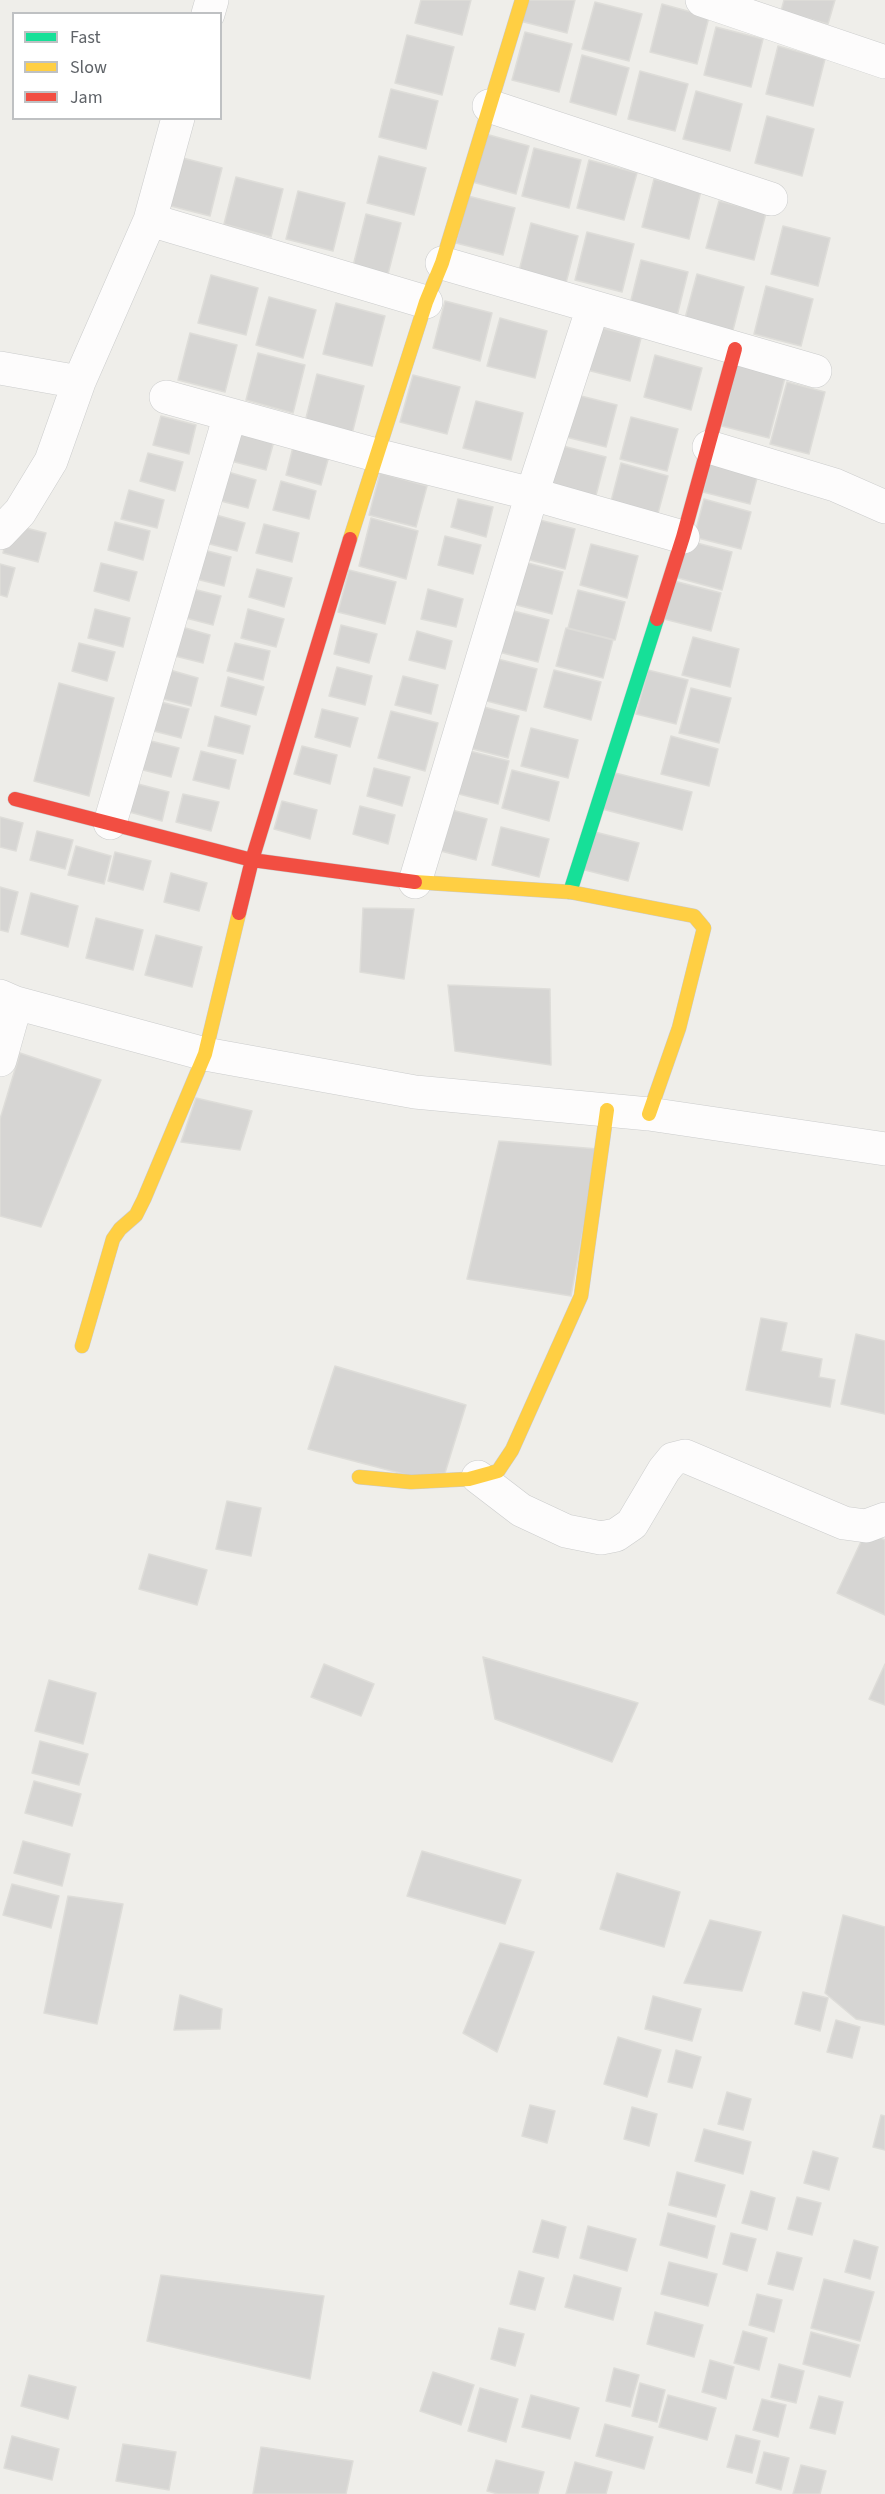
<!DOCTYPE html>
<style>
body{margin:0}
#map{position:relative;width:885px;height:2494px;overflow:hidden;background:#efeeea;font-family:"Source Sans 3",sans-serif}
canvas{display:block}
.legend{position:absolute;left:12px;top:12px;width:210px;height:108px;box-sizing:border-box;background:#fff;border:2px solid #bfc1c3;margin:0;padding:8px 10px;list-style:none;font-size:18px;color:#5f6368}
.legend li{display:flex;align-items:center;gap:12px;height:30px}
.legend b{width:30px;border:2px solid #bfc1c3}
</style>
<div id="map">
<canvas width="885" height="2494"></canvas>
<ul class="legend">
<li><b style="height:8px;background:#16e098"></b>Fast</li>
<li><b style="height:8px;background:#ffcf43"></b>Slow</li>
<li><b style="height:8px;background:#f24e42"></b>Jam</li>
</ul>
</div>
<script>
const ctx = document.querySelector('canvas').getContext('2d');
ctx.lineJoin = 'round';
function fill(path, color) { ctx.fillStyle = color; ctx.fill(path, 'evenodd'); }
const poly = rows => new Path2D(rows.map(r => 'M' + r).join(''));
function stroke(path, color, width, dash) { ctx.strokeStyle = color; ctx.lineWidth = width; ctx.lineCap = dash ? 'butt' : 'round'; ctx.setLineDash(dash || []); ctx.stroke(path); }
const building = poly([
 [421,0,471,0,462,35,415,23,421,0],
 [525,0,575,0,567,33,520,21,525,0],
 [784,0,835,0,828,24,781,11,784,0],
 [595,2,642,14,629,61,582,49,595,2],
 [662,4,709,17,697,64,650,52,662,4],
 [716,27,763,39,751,87,704,75,716,27],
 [525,32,572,44,559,92,512,80,525,32],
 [407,35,454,47,442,95,395,83,407,35],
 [778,46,825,59,813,106,766,94,778,46],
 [582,55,629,68,616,115,570,102,582,55],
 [640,71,688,84,675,131,628,119,640,71],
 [391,89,438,101,426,149,379,137,391,89],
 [696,91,742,104,730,151,683,139,696,91],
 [767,116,814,129,802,176,755,163,767,116],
 [482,133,529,146,516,194,469,181,482,133],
 [534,148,581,160,569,208,522,196,534,148],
 [175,156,222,168,210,216,163,204,175,156],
 [379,156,426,168,414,215,367,203,379,156],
 [589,160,637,173,624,220,577,208,589,160],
 [236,177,283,189,271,237,224,224,236,177],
 [654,179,701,191,689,239,642,227,654,179],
 [298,191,345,203,333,251,286,239,298,191],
 [468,196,515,208,503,255,456,243,468,196],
 [719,201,766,213,754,260,706,248,719,201],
 [366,214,401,223,388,274,353,266,366,214],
 [531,223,578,236,566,283,519,271,531,223],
 [783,226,830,238,818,286,771,274,783,226],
 [587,232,634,244,622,292,575,280,587,232],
 [641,260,688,272,676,320,629,308,641,260],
 [697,274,744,287,732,334,684,322,697,274],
 [211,275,258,288,246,335,198,323,211,275],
 [766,286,813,299,801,346,754,334,766,286],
 [269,297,316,310,303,358,256,345,269,297],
 [445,301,492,313,480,361,433,348,445,301],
 [336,303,385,316,372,366,323,354,336,303],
 [500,318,547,331,535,378,487,366,500,318],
 [594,326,641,338,630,381,583,369,594,326],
 [190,333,237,345,225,392,178,380,190,333],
 [258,353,305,365,293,413,246,400,258,353],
 [655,355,702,368,691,410,644,397,655,355],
 [739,357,787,370,769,438,722,426,739,357],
 [317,374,364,386,352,434,305,422,317,374],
 [413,375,460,387,447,434,400,422,413,375],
 [787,382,825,392,809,454,770,444,787,382],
 [569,393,617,405,606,447,558,435,569,393],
 [476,401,523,413,511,460,463,448,476,401],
 [161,416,196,425,189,454,153,445,161,416],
 [631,417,678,429,667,471,620,459,631,417],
 [238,432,274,441,266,470,231,461,238,432],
 [559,445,606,457,595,499,548,487,559,445],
 [293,447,329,456,321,485,286,475,293,447],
 [148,453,183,462,175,491,140,481,148,453],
 [713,454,760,467,750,504,703,492,713,454],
 [621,463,668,476,657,517,610,505,621,463],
 [221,470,256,480,248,508,213,499,221,470],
 [380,473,427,486,416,527,369,515,380,473],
 [281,481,316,491,309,519,273,510,281,481],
 [129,490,164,500,157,528,121,519,129,490],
 [458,499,493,507,486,537,451,527,458,499],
 [704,499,751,512,741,549,694,537,704,499],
 [209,513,245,523,237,551,202,542,209,513],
 [528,517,575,529,565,569,518,557,528,517],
 [371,518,418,531,406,579,359,566,371,518],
 [115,522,150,531,143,560,108,550,115,522],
 [10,524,46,533,38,562,3,553,10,524],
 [264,524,299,533,292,562,256,553,264,524],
 [445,536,481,545,473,574,438,565,445,536],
 [685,540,732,552,722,590,675,577,685,540],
 [591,544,638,556,627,598,580,585,591,544],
 [196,548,231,557,224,586,188,577,196,548],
 [516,560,563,572,552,614,505,602,516,560],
 [101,563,137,572,129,601,94,591,101,563],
 [0,564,15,568,7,597,0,595,0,564],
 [257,569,292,578,284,607,249,597,257,569],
 [349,570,396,582,385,624,338,612,349,570],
 [674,581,721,593,711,631,664,619,674,581],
 [185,587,221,596,213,625,178,616,185,587],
 [428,589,463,599,456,627,421,619,428,589],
 [578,590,625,602,615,640,568,628,578,590],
 [502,608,549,620,538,662,491,650,502,608],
 [95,609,130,618,123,647,88,638,95,609],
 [248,609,284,619,276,647,241,638,248,609],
 [175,625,210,635,203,663,167,654,175,625],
 [341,625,377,634,369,663,334,654,341,625],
 [566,628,613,640,603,678,556,666,566,628],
 [417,631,452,641,445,669,409,660,417,631],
 [693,637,739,649,730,687,682,675,693,637],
 [79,643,115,652,107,681,72,671,79,643],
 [235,643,270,651,263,680,227,671,235,643],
 [490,657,537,669,526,711,479,699,490,657],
 [337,667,372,676,365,705,329,696,337,667],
 [163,668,198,678,191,706,155,697,163,668],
 [554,670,601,682,591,720,544,707,554,670],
 [648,670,688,680,676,724,636,714,648,670],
 [403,676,438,685,431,714,395,705,403,676],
 [228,677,264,687,256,715,221,706,228,677],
 [59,683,114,698,89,796,34,781,59,683],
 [691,688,731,698,719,743,679,733,691,688],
 [153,700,189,709,181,738,146,729,153,700],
 [472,704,519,716,508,758,461,746,472,704],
 [322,709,358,718,350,747,315,737,322,709],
 [391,711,438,723,425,771,378,758,391,711],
 [215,716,250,726,243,754,208,746,215,716],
 [531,728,578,740,568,778,521,766,531,728],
 [671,736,718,749,709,786,661,774,671,736],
 [143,739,179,748,171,777,135,768,143,739],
 [302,746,337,755,330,784,294,774,302,746],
 [462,749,509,761,498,804,451,792,462,749],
 [201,751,236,760,229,789,193,780,201,751],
 [374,768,410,777,402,806,367,796,374,768],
 [512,770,559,782,549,821,502,808,512,770],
 [611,772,692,792,682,830,602,809,611,772],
 [134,783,169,792,162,821,126,811,134,783],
 [183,794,219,802,211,831,176,822,183,794],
 [282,801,317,810,310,839,274,829,282,801],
 [360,806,395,815,388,844,353,834,360,806],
 [440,807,487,819,476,860,429,848,440,807],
 [0,817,23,823,16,851,0,847,0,817],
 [501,827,549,839,539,877,492,865,501,827],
 [37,831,73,840,65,869,30,860,37,831],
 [591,831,639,843,628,881,581,869,591,831],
 [76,846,111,856,104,884,68,875,76,846],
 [115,852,151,861,143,890,108,881,115,852],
 [171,873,207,883,199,911,164,902,171,873],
 [0,887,18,892,8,932,0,930,0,887],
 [31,893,78,906,68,947,21,934,31,893],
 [363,908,414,909,404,979,360,972,363,908],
 [96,918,143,930,133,970,86,958,96,918],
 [156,935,202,947,192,987,145,975,156,935],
 [448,985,550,989,551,1065,455,1051,448,985],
 [20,1053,101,1080,41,1227,0,1216,0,1119,20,1053],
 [196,1098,252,1111,240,1150,181,1142,196,1098],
 [499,1141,598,1149,571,1296,467,1279,499,1141],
 [761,1318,787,1323,781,1351,822,1359,819,1377,835,1380,830,1407,746,1390,761,1318],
 [856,1334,885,1341,885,1414,841,1404,856,1334],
 [335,1366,466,1405,445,1473,411,1476,308,1449,335,1366],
 [227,1501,261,1508,251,1556,216,1549,227,1501],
 [866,1531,885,1540,885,1615,837,1593,866,1531],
 [149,1554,207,1570,197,1605,139,1589,149,1554],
 [483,1657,638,1703,612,1762,495,1719,483,1657],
 [324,1664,374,1684,361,1716,311,1697,324,1664],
 [885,1664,885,1705,869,1699,885,1664],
 [49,1680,96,1693,83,1744,35,1731,49,1680],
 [40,1741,88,1754,79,1785,32,1773,40,1741],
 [34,1781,81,1794,72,1826,25,1813,34,1781],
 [23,1841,70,1854,62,1886,14,1873,23,1841],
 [422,1851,521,1880,505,1924,407,1896,422,1851],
 [617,1873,680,1892,664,1947,600,1929,617,1873],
 [12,1884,59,1896,51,1928,3,1915,12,1884],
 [68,1896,123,1904,97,2024,44,2013,68,1896],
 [843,1915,885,1927,885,2025,856,2019,825,1993,843,1915],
 [710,1920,761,1932,742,1991,684,1983,710,1920],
 [500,1943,534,1952,497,2052,463,2033,500,1943],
 [803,1992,828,1998,820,2031,795,2024,803,1992],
 [180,1995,222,2009,220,2029,174,2030,180,1995],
 [653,1996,701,2009,692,2041,645,2029,653,1996],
 [836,2020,860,2027,852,2058,827,2052,836,2020],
 [618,2037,661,2050,647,2097,604,2084,618,2037],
 [676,2050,701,2057,692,2088,668,2082,676,2050],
 [727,2092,751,2099,743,2130,718,2124,727,2092],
 [530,2105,555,2111,547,2143,522,2136,530,2105],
 [632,2107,657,2114,649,2146,624,2139,632,2107],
 [881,2115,885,2116,885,2150,873,2147,881,2115],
 [704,2129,751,2142,743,2174,695,2161,704,2129],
 [813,2151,838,2158,829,2190,804,2183,813,2151],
 [677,2172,725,2185,716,2217,669,2205,677,2172],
 [751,2191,775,2198,767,2230,742,2223,751,2191],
 [797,2197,821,2203,812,2235,788,2229,797,2197],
 [668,2213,715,2226,707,2258,660,2245,668,2213],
 [542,2220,566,2227,558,2258,533,2252,542,2220],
 [588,2226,636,2239,627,2271,580,2258,588,2226],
 [731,2233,756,2239,747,2271,723,2264,731,2233],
 [854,2240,878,2247,870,2279,845,2272,854,2240],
 [777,2252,802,2258,793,2290,768,2284,777,2252],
 [669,2262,717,2274,708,2306,661,2294,669,2262],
 [519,2271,544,2278,535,2310,510,2304,519,2271],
 [161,2275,324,2296,310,2379,147,2341,161,2275],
 [574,2275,621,2288,613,2320,565,2307,574,2275],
 [824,2279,874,2292,860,2341,811,2328,824,2279],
 [757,2294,782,2300,774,2332,749,2325,757,2294],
 [655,2312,703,2325,694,2357,647,2344,655,2312],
 [499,2328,524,2334,515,2366,491,2359,499,2328],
 [743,2331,767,2338,759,2370,734,2363,743,2331],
 [811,2332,859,2345,850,2377,803,2364,811,2332],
 [710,2360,734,2367,726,2399,702,2392,710,2360],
 [779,2364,804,2371,796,2403,771,2397,779,2364],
 [614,2368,639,2375,630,2407,606,2401,614,2368],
 [433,2372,474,2385,461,2425,420,2411,433,2372],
 [29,2375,76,2387,68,2419,21,2406,29,2375],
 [640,2383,665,2390,657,2422,632,2416,640,2383],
 [480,2388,518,2399,506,2442,468,2431,480,2388],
 [531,2395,579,2408,570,2439,522,2427,531,2395],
 [668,2395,716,2408,707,2440,659,2427,668,2395],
 [819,2396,843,2402,835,2434,810,2428,819,2396],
 [762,2399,786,2405,778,2437,753,2430,762,2399],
 [605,2424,653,2437,644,2469,596,2456,605,2424],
 [736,2435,760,2441,752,2473,727,2467,736,2435],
 [12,2436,59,2449,52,2480,4,2468,12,2436],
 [123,2444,176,2452,169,2490,116,2481,123,2444],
 [261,2447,353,2461,346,2494,253,2494,261,2447],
 [764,2452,789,2458,781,2490,756,2483,764,2452],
 [496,2460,544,2472,538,2494,498,2494,487,2491,496,2460],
 [575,2462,612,2472,606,2494,566,2494,575,2462],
 [801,2465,826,2471,820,2494,793,2494,801,2465]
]);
fill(building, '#d6d5d3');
stroke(building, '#deddd9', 1.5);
const street = poly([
 [702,0,885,62],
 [208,14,212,0],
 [489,106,771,199],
 [178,118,150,220,426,302],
 [442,263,815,371],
 [0,368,79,382],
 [166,397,376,455,532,494,683,537],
 [709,447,835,485,885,507],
 [0,533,20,512,51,461,79,382,150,220],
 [110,823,230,415],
 [415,882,532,494,593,307],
 [0,996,16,1003,205,1054,415,1092,649,1114,885,1149],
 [0,1060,16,1003],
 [478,1477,521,1510,566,1531,601,1538,616,1535,632,1524,664,1470,673,1459,685,1456,844,1523,866,1526,885,1519]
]);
const fast = poly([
 [570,892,657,619]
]);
const slow = poly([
 [350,539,426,302,442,263,522,0],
 [415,882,570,892,694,916,704,928,679,1028,649,1114],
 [82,1346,113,1239,120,1229,136,1215,144,1199,205,1054,239,913],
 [359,1477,411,1482,469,1479,498,1471,512,1450,581,1296,607,1110]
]);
const jam = poly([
 [657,619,683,537,735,349],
 [15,799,252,860,415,882],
 [239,913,252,860,350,539]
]);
stroke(street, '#cbcccc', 34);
stroke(fast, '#cacacb', 15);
stroke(slow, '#cacacb', 15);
stroke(jam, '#cacacb', 15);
stroke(street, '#fdfcfc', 33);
stroke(fast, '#16e098', 14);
stroke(slow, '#ffcf43', 14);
stroke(jam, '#f24e42', 14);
</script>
